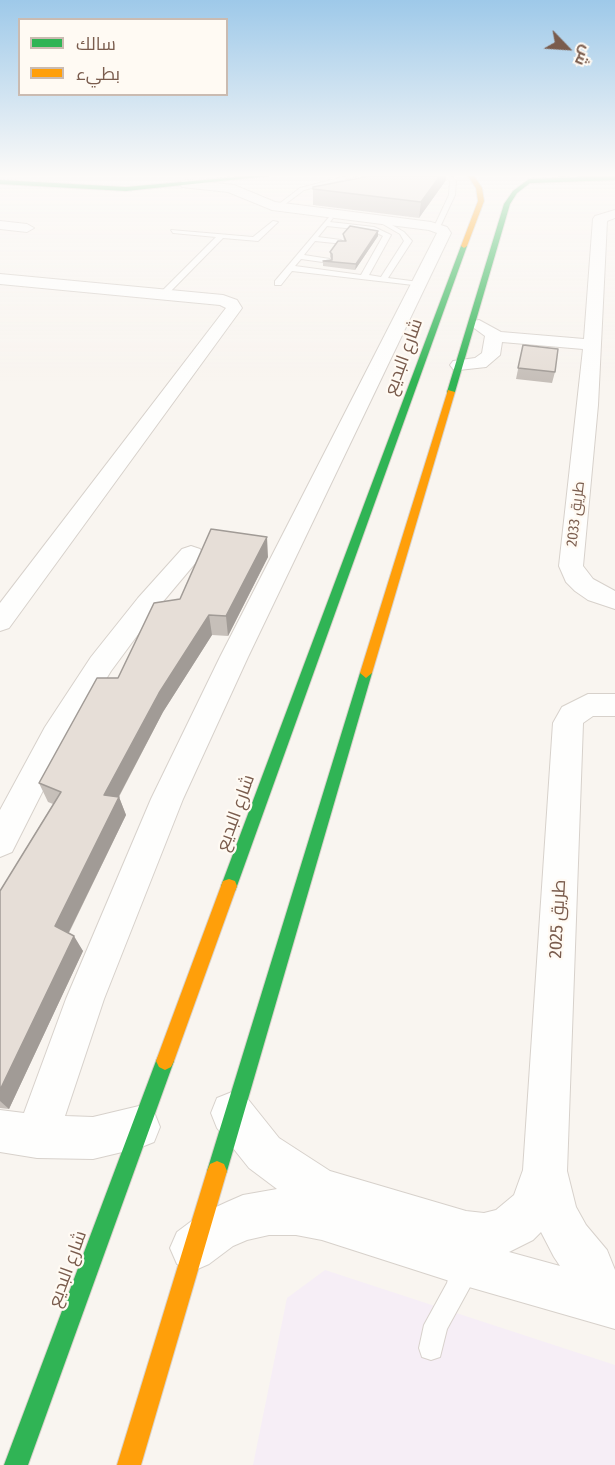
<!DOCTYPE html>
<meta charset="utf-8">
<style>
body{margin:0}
#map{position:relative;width:615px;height:1465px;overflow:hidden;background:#f9f5f0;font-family:"Fira Sans Condensed",Cairo,sans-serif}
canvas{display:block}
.legend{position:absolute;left:18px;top:18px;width:210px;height:78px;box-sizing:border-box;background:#fffaf3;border:2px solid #cabbb1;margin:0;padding:8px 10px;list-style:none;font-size:18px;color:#7a5c4d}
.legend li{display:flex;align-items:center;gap:12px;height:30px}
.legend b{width:30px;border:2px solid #cabbb1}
.north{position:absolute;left:537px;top:18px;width:60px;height:60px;-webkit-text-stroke:4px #fffaf3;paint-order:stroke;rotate:115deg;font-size:16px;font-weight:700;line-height:24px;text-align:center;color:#7a5c4d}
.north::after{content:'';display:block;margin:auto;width:21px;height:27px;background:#7a5c4d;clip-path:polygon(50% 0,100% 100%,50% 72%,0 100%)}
</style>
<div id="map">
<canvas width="615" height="1465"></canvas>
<ul class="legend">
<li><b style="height:8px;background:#30b455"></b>سالك</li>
<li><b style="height:8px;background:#ff9f0a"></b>بطيء</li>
</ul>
<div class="north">ش</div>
</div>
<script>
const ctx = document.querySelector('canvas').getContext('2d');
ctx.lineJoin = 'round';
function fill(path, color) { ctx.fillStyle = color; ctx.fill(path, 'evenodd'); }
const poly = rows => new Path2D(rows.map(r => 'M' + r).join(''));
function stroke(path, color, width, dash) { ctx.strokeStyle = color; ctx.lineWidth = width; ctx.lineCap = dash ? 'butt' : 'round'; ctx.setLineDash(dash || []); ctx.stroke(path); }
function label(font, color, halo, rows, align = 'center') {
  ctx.font = font + ' "Fira Sans Condensed",Cairo,sans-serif'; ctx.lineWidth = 4.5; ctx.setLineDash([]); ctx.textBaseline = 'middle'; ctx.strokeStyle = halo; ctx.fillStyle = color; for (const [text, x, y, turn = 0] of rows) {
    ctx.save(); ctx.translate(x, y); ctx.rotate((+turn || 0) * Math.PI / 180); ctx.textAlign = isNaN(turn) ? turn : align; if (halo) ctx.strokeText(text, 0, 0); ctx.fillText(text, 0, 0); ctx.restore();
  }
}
fill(poly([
 [325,1270,615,1365,615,1465,253,1465,287,1298]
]), '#f6eef6');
const lane = poly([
 [347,176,357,176,304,190,280,208,275,207,300,188,347,176],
 [445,176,451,176,456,181,455,195,440,227,437,229,434,227,449,195,450,181,445,176],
 [330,216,333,218,330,222,374,227,391,235,369,275,381,277,404,241,400,234,376,220,376,218,380,218,404,232,412,241,388,278,419,282,422,282,422,286,292,271,281,285,275,285,275,281,330,216],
 [327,226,373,231,383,236,361,275,295,266,301,259,330,263,330,259,304,255,315,241,344,244,341,240,318,237,327,226],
 [273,221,278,222,258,241,223,238,166,296,159,294,216,237,173,233,171,230,253,237,273,221],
 [462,1253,470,1257,474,1265,470,1287,447,1329,440,1357,431,1360,422,1357,419,1348,424,1325,447,1283,454,1257,462,1253]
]);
const street = poly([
 [186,180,234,185,275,202,431,222,447,227,451,233,248,657,183,799,104,999,65,1116,93,1117,139,1106,154,1112,160,1127,154,1142,139,1148,93,1159,37,1158,0,1152,0,1110,24,1113,66,999,151,799,220,657,437,233,429,230,272,210,228,192,182,187,180,184,182,181,186,180],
 [615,210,615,218,607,221,598,405,583,566,593,579,615,591,615,609,588,600,575,591,566,582,559,566,583,349,502,342,500,355,486,367,459,370,453,369,450,365,453,361,475,358,482,353,485,336,470,325,473,321,479,320,501,332,584,339,593,219,595,216,615,210],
 [0,221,27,224,34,228,27,232,0,229,0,221],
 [0,274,223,295,237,300,242,308,9,628,0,631,0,603,226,308,220,305,0,284,0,274],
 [191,546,200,549,203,554,156,610,111,671,68,741,12,852,0,857,0,810,45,727,91,657,138,598,182,549,191,546],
 [588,694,615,694,615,716,593,716,583,723,567,1171,576,1207,586,1225,607,1250,615,1270,615,1329,462,1285,322,1240,296,1235,269,1235,247,1240,233,1246,209,1264,193,1271,177,1264,170,1248,177,1232,201,1214,227,1202,243,1195,277,1189,249,1168,217,1128,211,1113,217,1098,232,1092,247,1098,279,1138,330,1171,466,1211,484,1213,496,1210,514,1195,523,1170,553,723,562,707,588,694],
 [541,1232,554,1257,560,1266,509,1252,533,1240,541,1232]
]);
const fast = poly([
 [249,176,268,176,126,191,0,184,0,180,126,187,249,176],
 [615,176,615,180,530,183,517,193,510,204,455,392,448,394,447,392,504,204,513,191,529,179,615,176],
 [464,244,467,246,237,886,235,891,229,893,223,891,221,886,461,246,464,244],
 [366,668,372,673,227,1171,224,1178,217,1181,210,1178,207,1171,360,673,366,668],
 [165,1052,171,1055,174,1061,28,1465,4,1465,156,1061,159,1055,165,1052]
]);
const slow = poly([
 [468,176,474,176,482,188,484,201,467,246,464,248,461,246,478,201,476,188,468,176],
 [448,390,455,392,372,673,366,678,360,673,448,390],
 [229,879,235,881,237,886,174,1061,171,1067,165,1070,159,1067,156,1061,221,886,223,881,229,879],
 [217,1161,224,1164,227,1171,141,1465,117,1465,207,1171,210,1164,217,1161]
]);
stroke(lane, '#d7d1cb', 2);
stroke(street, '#d7d1cb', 2);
stroke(fast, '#d9d2cb', 2);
stroke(slow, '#d9d2cb', 2);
fill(lane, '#fefefd');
fill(street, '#fefefd');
fill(fast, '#30b455');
fill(slow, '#ff9f0a');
fill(poly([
 [370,176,446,176,446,180,419,218,313,205,313,187],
 [378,231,378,236,355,270,323,266,323,261,332,260,330,257,330,252,344,241,343,234],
 [523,345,555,372,552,383,516,379],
 [268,557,228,636,212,635,163,712,119,797,126,815,69,933,83,951,9,1109,0,1108,0,891,53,804,48,802,39,783,118,678,180,599]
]), '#c6bfb9');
fill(poly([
 [440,176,446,176,446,180,419,218,421,202],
 [378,231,378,236,355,270,356,264],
 [267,537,268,557,228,636,226,616],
 [209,615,212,635,163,712,110,813,104,795,159,693],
 [119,797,126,815,64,942,55,926],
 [74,936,83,951,9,1109,0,1101,0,1090]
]), '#a19b96');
const building = poly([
 [370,176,440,176,421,202,313,189,313,187,370,176],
 [350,226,378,231,356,264,323,261,332,260,332,254,330,252,338,241,346,241,343,234,350,226],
 [523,345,558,349,555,372,518,368,523,345],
 [211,529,267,537,226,616,209,615,159,693,104,795,119,797,55,926,74,936,0,1090,0,891,61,792,39,783,97,678,118,678,154,603,180,599,211,529]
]);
fill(building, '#e6ded7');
stroke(building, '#a19b96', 1.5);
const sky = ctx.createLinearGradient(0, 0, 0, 381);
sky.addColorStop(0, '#9ec9e9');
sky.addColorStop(0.46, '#fcfaf8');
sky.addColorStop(1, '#fcfaf800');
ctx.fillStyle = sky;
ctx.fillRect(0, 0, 615, 381);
label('15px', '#7a5c4d', '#fffaf3', [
 ["طريق 2033",576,514,-83]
]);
label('18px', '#7a5c4d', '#fffaf3', [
 ["شارع البديع",404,357,-70],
 ["شارع البديع",236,813,-70],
 ["طريق 2025",558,919,-87],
 ["شارع البديع",68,1269,-70]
]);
</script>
